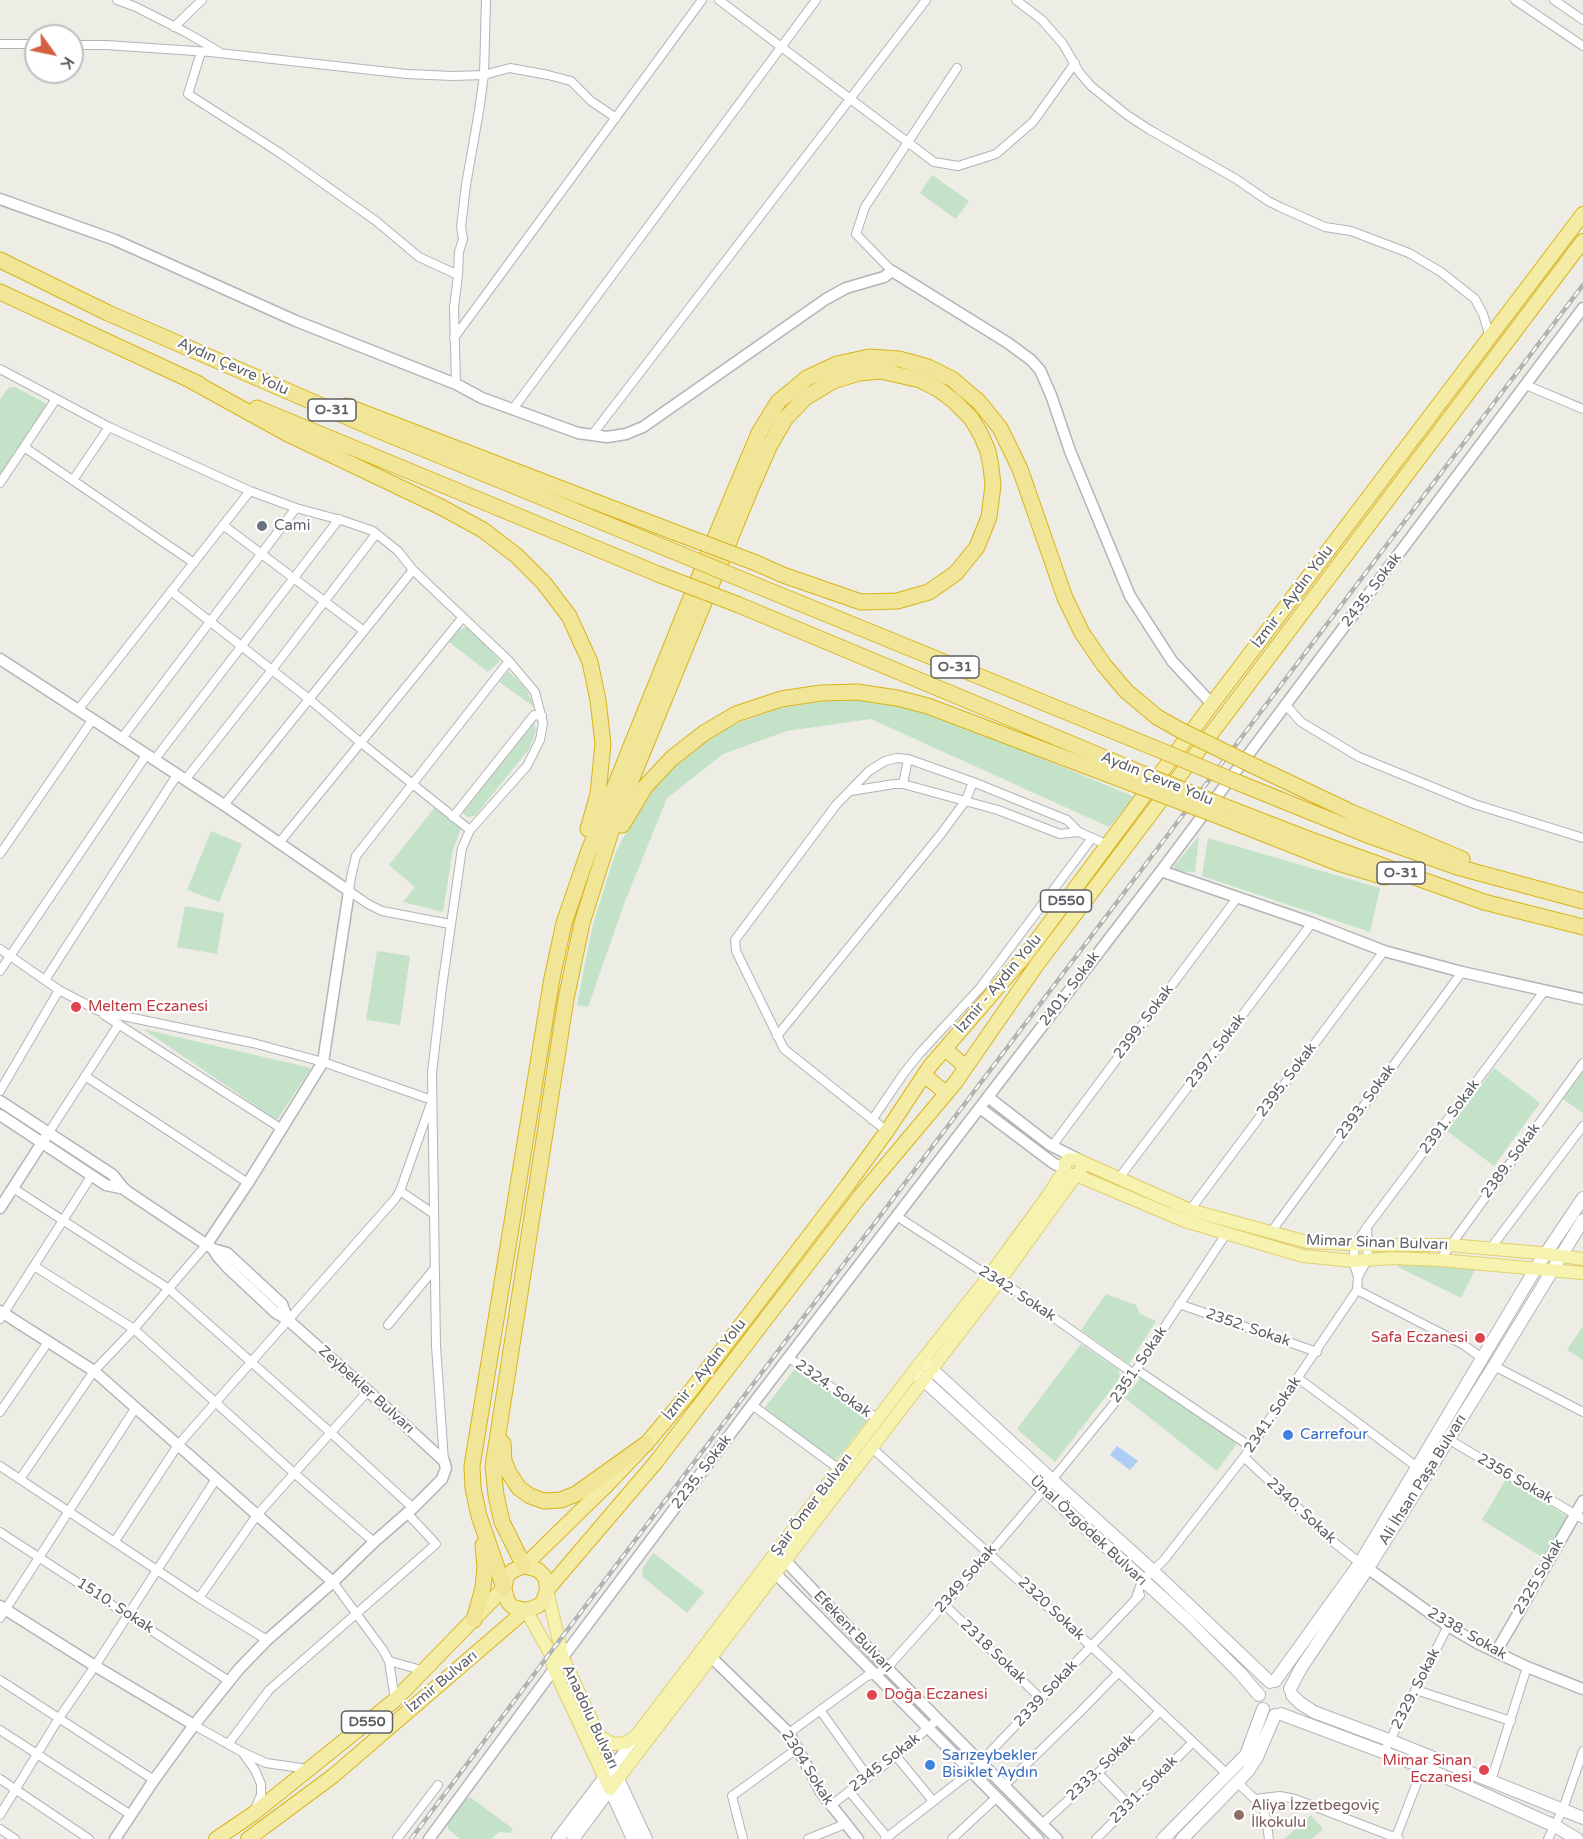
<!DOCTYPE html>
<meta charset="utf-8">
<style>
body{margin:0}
#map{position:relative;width:1583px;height:1839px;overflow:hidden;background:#edece5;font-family:"Varela Round",sans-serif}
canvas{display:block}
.north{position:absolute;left:24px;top:24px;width:60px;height:60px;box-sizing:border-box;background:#fff;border:2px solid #bebfc1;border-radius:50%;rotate:123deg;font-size:16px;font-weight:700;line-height:24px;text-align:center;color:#5d5f64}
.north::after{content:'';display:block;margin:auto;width:21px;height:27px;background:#d65f42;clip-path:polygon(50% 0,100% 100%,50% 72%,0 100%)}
</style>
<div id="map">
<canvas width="1583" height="1839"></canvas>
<div class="north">K</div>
</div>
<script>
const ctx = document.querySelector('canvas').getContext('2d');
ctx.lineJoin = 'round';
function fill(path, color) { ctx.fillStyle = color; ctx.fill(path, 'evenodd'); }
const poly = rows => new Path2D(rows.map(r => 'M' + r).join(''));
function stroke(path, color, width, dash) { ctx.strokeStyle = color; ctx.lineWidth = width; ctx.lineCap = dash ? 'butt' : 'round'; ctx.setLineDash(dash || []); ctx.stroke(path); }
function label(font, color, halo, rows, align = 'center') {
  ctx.font = font + ' "Varela Round",sans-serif'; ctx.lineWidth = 4.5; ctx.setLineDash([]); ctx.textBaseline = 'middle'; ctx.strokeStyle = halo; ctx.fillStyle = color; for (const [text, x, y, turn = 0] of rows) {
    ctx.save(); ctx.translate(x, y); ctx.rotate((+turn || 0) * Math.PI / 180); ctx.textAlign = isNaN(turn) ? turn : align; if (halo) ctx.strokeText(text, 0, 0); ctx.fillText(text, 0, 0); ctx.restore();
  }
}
fill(poly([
 [932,175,969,201,956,219,920,193],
 [15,387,45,403,47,407,0,479,0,400,8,388],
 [468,627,500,661,488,672,449,642,459,629],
 [508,671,523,685,536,708,499,682],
 [844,698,881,701,926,713,998,740,1135,797,1109,827,871,719,787,731,723,754,667,798,624,904,588,1007,577,1005,592,928,615,854,639,807,658,783,686,754,722,729,780,708],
 [534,721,536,731,529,749,475,816,468,817,460,811],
 [435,807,461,829,453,849,443,912,403,902,415,887,389,865],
 [211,831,242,844,219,902,187,890],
 [1199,836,1195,872,1170,871],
 [1208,838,1380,888,1370,932,1202,876],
 [185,906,224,913,217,954,177,947],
 [377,951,410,956,400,1025,366,1020],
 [143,1029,311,1068,277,1120],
 [1494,1068,1540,1103,1494,1166,1447,1131],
 [1583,1071,1583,1113,1563,1099],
 [1399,1263,1476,1268,1461,1298,1398,1267],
 [1106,1294,1136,1305,1140,1314,1156,1321,1129,1364,1081,1330],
 [1583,1326,1583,1360,1567,1350],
 [1081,1344,1119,1370,1120,1378,1055,1462,1017,1429],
 [797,1366,869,1418,834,1463,763,1410],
 [1142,1376,1238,1442,1217,1471,1125,1398],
 [1506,1479,1568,1517,1545,1559,1482,1520],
 [653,1553,704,1592,687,1613,643,1577,642,1569],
 [470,1797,513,1829,510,1833,499,1832,491,1839,460,1839,448,1829,447,1822,466,1799],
 [1311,1815,1323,1829,1312,1839,1284,1839]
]), '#c4e2c8');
fill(poly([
 [1117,1446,1138,1461,1130,1470,1110,1455]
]), '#adcdf5');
const minor = poly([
 [117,0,136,7,187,33,218,51],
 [719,0,934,162,958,166,996,154,1033,122,1075,63],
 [1016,0,1042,20,1063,44,1079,72,1091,86,1127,115,1150,130,1236,179,1268,201,1280,207,1325,227,1351,231,1409,253,1441,272,1475,299,1483,314,1490,337],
 [1515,0,1583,46],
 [1554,0,1583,20],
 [174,27,202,0],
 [0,44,36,44],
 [72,45,106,45,210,52,407,74,453,76,484,75,510,68,548,75,571,81,591,101,616,118],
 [201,52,188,94,280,153,376,221,419,257,458,275],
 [892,271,856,234,865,207,957,68],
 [454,338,702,0],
 [0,369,109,427,250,491,296,508,344,521,373,531,398,551,413,570,509,661,535,692,543,723,540,740,527,766,470,830,462,848,442,987,432,1073,436,1346,444,1461],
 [456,384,454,308,458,275,459,252,463,239,461,227,466,185,479,111,484,75,486,0],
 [1526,385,1583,409],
 [513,409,816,0],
 [592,435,926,0],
 [24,447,194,563],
 [73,480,109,427],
 [0,483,56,399],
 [223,525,364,631],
 [171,591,309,699,360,742,470,830],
 [1285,704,1301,722,1359,757,1474,804,1583,838],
 [78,710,250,491],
 [122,738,296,508],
 [155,759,339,519],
 [185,780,272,670,376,534],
 [903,784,908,759],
 [851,791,894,784,903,784,998,810,1060,834,1079,832],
 [224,805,413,570],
 [453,817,534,715,542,716],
 [279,843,463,617],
 [0,854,93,719],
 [450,924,382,911,368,904,349,891,351,877,356,856,509,661],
 [0,949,59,990,99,1011,253,1043,323,1062,432,1100],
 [0,971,147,754],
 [45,980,177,775],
 [104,1015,282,1129],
 [777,1036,941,834,966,800,973,782],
 [85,1076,248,1183],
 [0,1091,59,990],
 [872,1120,904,1073,920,1053,980,988,1092,838],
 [887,1131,784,1049,736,951,735,940,836,805,869,771,885,761,897,758,908,759,973,782,1067,820,1079,832,1108,845],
 [49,1132,119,1024],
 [1052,1146,1237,898],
 [1119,1178,1312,923],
 [13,1188,169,1289,330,1432,413,1508],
 [400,1191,434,1214],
 [1190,1210,1384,951],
 [898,1217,989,1276,1000,1280,1134,1374],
 [1271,1232,1462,972],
 [1490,1249,1583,1126],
 [1440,1260,1583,1063],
 [34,1266,134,1329,294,1473,374,1542],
 [1358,1277,1367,1260,1368,1245,1367,1227],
 [1357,1290,1464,1345,1483,1359],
 [1179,1304,1317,1352],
 [0,1319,92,1175],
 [388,1325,435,1268],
 [789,1358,878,1419],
 [1494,1366,1583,1412],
 [1137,1370,1251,1447],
 [1298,1378,1417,1467],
 [752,1405,839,1469],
 [0,1412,48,1342],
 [1448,1439,1583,1519],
 [871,1447,1091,1646,1227,1774],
 [1244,1457,1336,1544,1360,1563],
 [0,1466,199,1598,267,1640],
 [20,1479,94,1371,134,1329,207,1244],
 [0,1532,229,1681],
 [115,1541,178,1445,395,1199,400,1191,430,1106],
 [333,1582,383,1650,389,1661,395,1700],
 [199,1598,257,1515,368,1391],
 [1136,1598,1142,1581,1164,1560,1244,1457,1357,1290,1358,1277,1353,1261,1355,1245,1367,1227,1545,990],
 [944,1604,1041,1699],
 [0,1618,136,1407],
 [389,1661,425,1671],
 [0,1680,154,1780],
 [1416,1690,1511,1721],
 [820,1710,868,1777],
 [194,1725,242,1752,266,1763,308,1769],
 [0,1730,131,1815],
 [789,1733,867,1676,876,1674,887,1668,990,1553,1052,1480,1113,1405,1226,1234],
 [229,1743,269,1690,436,1544,407,1513],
 [1384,1752,1448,1626],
 [243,1753,255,1770,261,1784,261,1795,254,1811],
 [896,1756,933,1801],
 [1098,1773,1129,1805],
 [0,1779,89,1839],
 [1491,1781,1527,1667],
 [1238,1783,1263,1807,1266,1818,1269,1839],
 [1004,1786,1079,1713,1119,1672],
 [849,1791,887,1837],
 [1255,1799,1280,1796,1295,1799,1399,1839],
 [830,1806,896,1756,938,1719],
 [0,1815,59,1718,95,1666,216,1479],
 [1042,1824,1098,1773,1160,1711],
 [0,1829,15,1839],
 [1396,1837,1423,1767],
 [397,1839,438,1785],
 [743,1839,732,1796,798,1748],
 [808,1839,845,1824],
 [885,1839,971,1772,1140,1595],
 [952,1839,997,1797],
 [1096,1839,1193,1742],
 [1548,1839,1563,1809,1583,1751]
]);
const tertiary = poly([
 [0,199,115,240,296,321,456,384,482,398,578,433,607,437,626,434,643,427,826,299,846,288,884,277,892,271,1008,343,1031,360,1040,370,1051,395,1070,451,1130,596,1172,661,1212,704],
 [0,659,224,805,349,891,323,1062,248,1183,207,1244],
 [1161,871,1312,923,1384,951,1462,972,1583,999],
 [988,1097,1050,1145,1078,1159],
 [0,1101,113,1175,125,1190,213,1249,218,1257,227,1267,276,1313,288,1320,368,1391,444,1461,446,1468,442,1479,413,1508,374,1542,333,1582,267,1640,239,1669,194,1725,154,1780,115,1839],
 [980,1108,1053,1163,1065,1169],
 [0,1115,106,1185,125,1189],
 [0,1208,45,1138],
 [213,1249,227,1253,282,1304,288,1320],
 [0,1311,94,1371,333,1582],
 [781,1556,887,1668,1057,1839],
 [767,1565,1038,1839],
 [1363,1565,1448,1626,1477,1643,1527,1667,1583,1689],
 [0,1606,95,1666,194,1725],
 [1496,1652,1583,1501],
 [707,1653,789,1733,821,1792,858,1839],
 [599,1736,615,1770],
 [605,1777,634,1739],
 [429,1839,554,1669,752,1405,1161,871,1583,308]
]);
const secondary = poly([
 [925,1363,1052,1480,1152,1570,1270,1682],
 [917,1374,1189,1622,1240,1673,1259,1695],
 [1275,1681,1360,1563,1536,1268,1583,1198],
 [1290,1689,1301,1668,1368,1568,1494,1366,1583,1220],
 [1292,1695,1300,1703,1314,1712,1389,1740,1583,1818],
 [1281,1714,1423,1767,1555,1826,1577,1839],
 [618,1779,646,1839],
 [558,1839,605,1777],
 [573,1839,610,1789,633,1839],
 [1163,1839,1246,1755,1263,1709],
 [1182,1839,1248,1771,1257,1757,1275,1715]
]);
const primary = poly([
 [1070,1175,1076,1175,1185,1221,1303,1256,1353,1261,1392,1258,1440,1260,1583,1273],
 [547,1590,563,1658,599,1736,613,1744,626,1743,636,1736,672,1689,914,1371,989,1276,1047,1197,1065,1169,1065,1163,1069,1159,1078,1160,1190,1210,1307,1242,1368,1245,1450,1245,1540,1253,1583,1259],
 [526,1610,550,1653,554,1669,610,1789,1000,1280,1076,1175,1080,1172,1082,1164,1078,1160]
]);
const trunk = poly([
 [945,1049,966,1067],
 [924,1075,946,1093],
 [524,1566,538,1570,544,1576,546,1580,547,1590],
 [526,1610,513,1607,508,1602,504,1588,507,1576,512,1571,524,1566,606,1486,646,1444,689,1393,847,1186,887,1131,930,1066,1025,956,1212,704,1583,214],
 [216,1839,253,1814,395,1700,504,1588],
 [248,1839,333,1776,526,1610,538,1606,543,1602,547,1590,656,1462,861,1195,955,1083,1036,966,1583,241]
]);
const motorway = poly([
 [0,260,108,313,375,429,668,549],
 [0,292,199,384],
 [190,380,286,433,441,507,483,530,517,556,543,582,569,616,590,662,598,700,603,744,598,794,588,829],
 [346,406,674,532],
 [257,408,658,574],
 [748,582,1162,751],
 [739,605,1146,775],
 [1252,765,1351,812,1462,859],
 [1239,783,1370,836,1457,867,1583,901],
 [1223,806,1311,840,1484,902,1583,927],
 [1216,815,1338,863,1385,877],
 [622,825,645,787,671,759,704,733,736,714,781,699,821,693,857,692,897,698,928,706,1136,785],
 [503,1443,504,1461,509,1473,519,1488,530,1496,544,1501,561,1500,576,1494,646,1444],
 [524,1566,502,1522,496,1495,493,1466,566,999,582,923,614,822,751,488,770,445,785,419,805,398,833,381,859,373,881,371,920,380,938,389,954,401,971,418,981,435,988,451,991,467,993,485,989,517,977,547,956,573,929,592,897,601,861,602,783,575,756,563],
 [504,1588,479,1516,473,1488,472,1466,552,978,564,923,588,853,715,538,759,433,778,402,807,378,837,364,869,357,899,359,928,367,952,379,979,402,1000,428,1020,469,1065,598,1082,633,1104,665,1126,691,1157,717,1180,730],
 [474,1620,483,1588,485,1567,483,1545]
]);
stroke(minor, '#b2b4b8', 10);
stroke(tertiary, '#b2b4b8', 13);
stroke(secondary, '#b4b6bb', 14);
stroke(primary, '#e2ce6a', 14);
stroke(trunk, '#d9b419', 16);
stroke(motorway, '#d9b419', 17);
stroke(minor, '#fff', 8);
stroke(tertiary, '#fff', 10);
stroke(secondary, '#fff', 12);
stroke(primary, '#f6f3b1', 12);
stroke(trunk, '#f4eca4', 14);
stroke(motorway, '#f1e598', 15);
const rail = poly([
 [411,1839,550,1653,1583,285]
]);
stroke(rail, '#b3b3b4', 4.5);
stroke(rail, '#fff', 2, [7]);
const motorwayBridge = poly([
 [674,532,756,563],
 [668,549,748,582],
 [658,574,739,605],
 [1180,730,1252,765],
 [1162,751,1239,783],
 [1146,775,1223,806],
 [1136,785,1216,815]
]);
stroke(motorwayBridge, '#d9b419', 17, []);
stroke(motorwayBridge, '#f1e598', 15);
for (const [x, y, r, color] of [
 [262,526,6,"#6b7280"],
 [76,1007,6,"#e0444e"],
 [1480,1338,6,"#e0444e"],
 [1288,1435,6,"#3f7fe0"],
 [872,1695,6,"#e0444e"],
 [930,1765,6,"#3f7fe0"],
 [1484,1770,6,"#e0444e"],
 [1239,1815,6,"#8d6e63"]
]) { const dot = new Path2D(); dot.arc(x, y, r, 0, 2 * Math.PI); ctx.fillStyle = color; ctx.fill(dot); stroke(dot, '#fff', 2); }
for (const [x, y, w] of [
 [332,410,48],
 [955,667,48],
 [1401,873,48],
 [1066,901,51],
 [367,1722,51]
]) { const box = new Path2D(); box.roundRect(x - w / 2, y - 11, w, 22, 4.5); ctx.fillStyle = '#fff'; ctx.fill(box); stroke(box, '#5d5f64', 1.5); }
label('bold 14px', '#5d5f64', null, [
 ["O-31",332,410],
 ["O-31",955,667],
 ["O-31",1401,873],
 ["D550",1066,901],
 ["D550",367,1722]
]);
label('15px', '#5d5f64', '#fff', [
 ["Aydın Çevre Yolu",233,367,24],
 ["2435. Sokak",1372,590,-53],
 ["İzmir - Aydın Yolu",1293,597,-53],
 ["Aydın Çevre Yolu",1157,779,22],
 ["İzmir - Aydın Yolu",999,984,-50],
 ["2401. Sokak",1070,989,-53],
 ["2399. Sokak",1144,1022,-53],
 ["2397. Sokak",1216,1051,-53],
 ["2395. Sokak",1287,1080,-53],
 ["2393. Sokak",1366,1102,-54],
 ["2391. Sokak",1450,1117,-53],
 ["2389. Sokak",1511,1161,-54],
 ["Mimar Sinan Bulvarı",1377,1243,2],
 ["2342. Sokak",1017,1294,33],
 ["2352. Sokak",1248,1328,19],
 ["2351. Sokak",1139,1365,-56],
 ["İzmir - Aydın Yolu",705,1370,-52],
 ["2324. Sokak",833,1389,35],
 ["Zeybekler Bulvarı",366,1390,42],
 ["2341. Sokak",1273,1415,-56],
 ["2235. Sokak",702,1472,-53],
 ["2356 Sokak",1515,1479,30],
 ["Ali İhsan Paşa Bulvarı",1423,1480,-58],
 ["Şair Ömer Bulvarı",812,1505,-53],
 ["2340. Sokak",1301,1511,43],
 ["Ünal Özgödek Bulvarı",1088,1531,43],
 ["2325 Sokak",1539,1577,-60],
 ["2349 Sokak",966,1579,-49],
 ["1510. Sokak",115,1606,33],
 ["2320 Sokak",1051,1609,43],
 ["Efekent Bulvarı",853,1632,46],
 ["2338. Sokak",1467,1634,30],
 ["2318 Sokak",993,1652,44],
 ["İzmir Bulvarı",442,1682,-40],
 ["2329. Sokak",1416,1689,-63],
 ["2339 Sokak",1046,1694,-47],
 ["Anadolu Bulvarı",590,1717,65],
 ["2345 Sokak",885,1763,-38],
 ["2304 Sokak",807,1768,58],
 ["2333. Sokak",1101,1768,-44],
 ["2331. Sokak",1144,1790,-45]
]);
label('15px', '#5b616d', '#fff', [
 ["Cami",274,526]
], 'left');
label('15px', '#be3a42', '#fff', [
 ["Meltem Eczanesi",88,1007],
 ["Safa Eczanesi",1468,1338,"right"],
 ["Doğa Eczanesi",884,1695],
 ["Mimar Sinan",1472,1761,"right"],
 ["Eczanesi",1472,1778,"right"]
], 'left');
label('15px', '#366cbe', '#fff', [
 ["Carrefour",1300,1435],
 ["Sarızeybekler",942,1756],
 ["Bisiklet Aydın",942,1773]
], 'left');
label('15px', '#785e54', '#fff', [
 ["Aliya İzzetbegoviç",1251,1806],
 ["İlkokulu",1251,1823]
], 'left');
</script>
